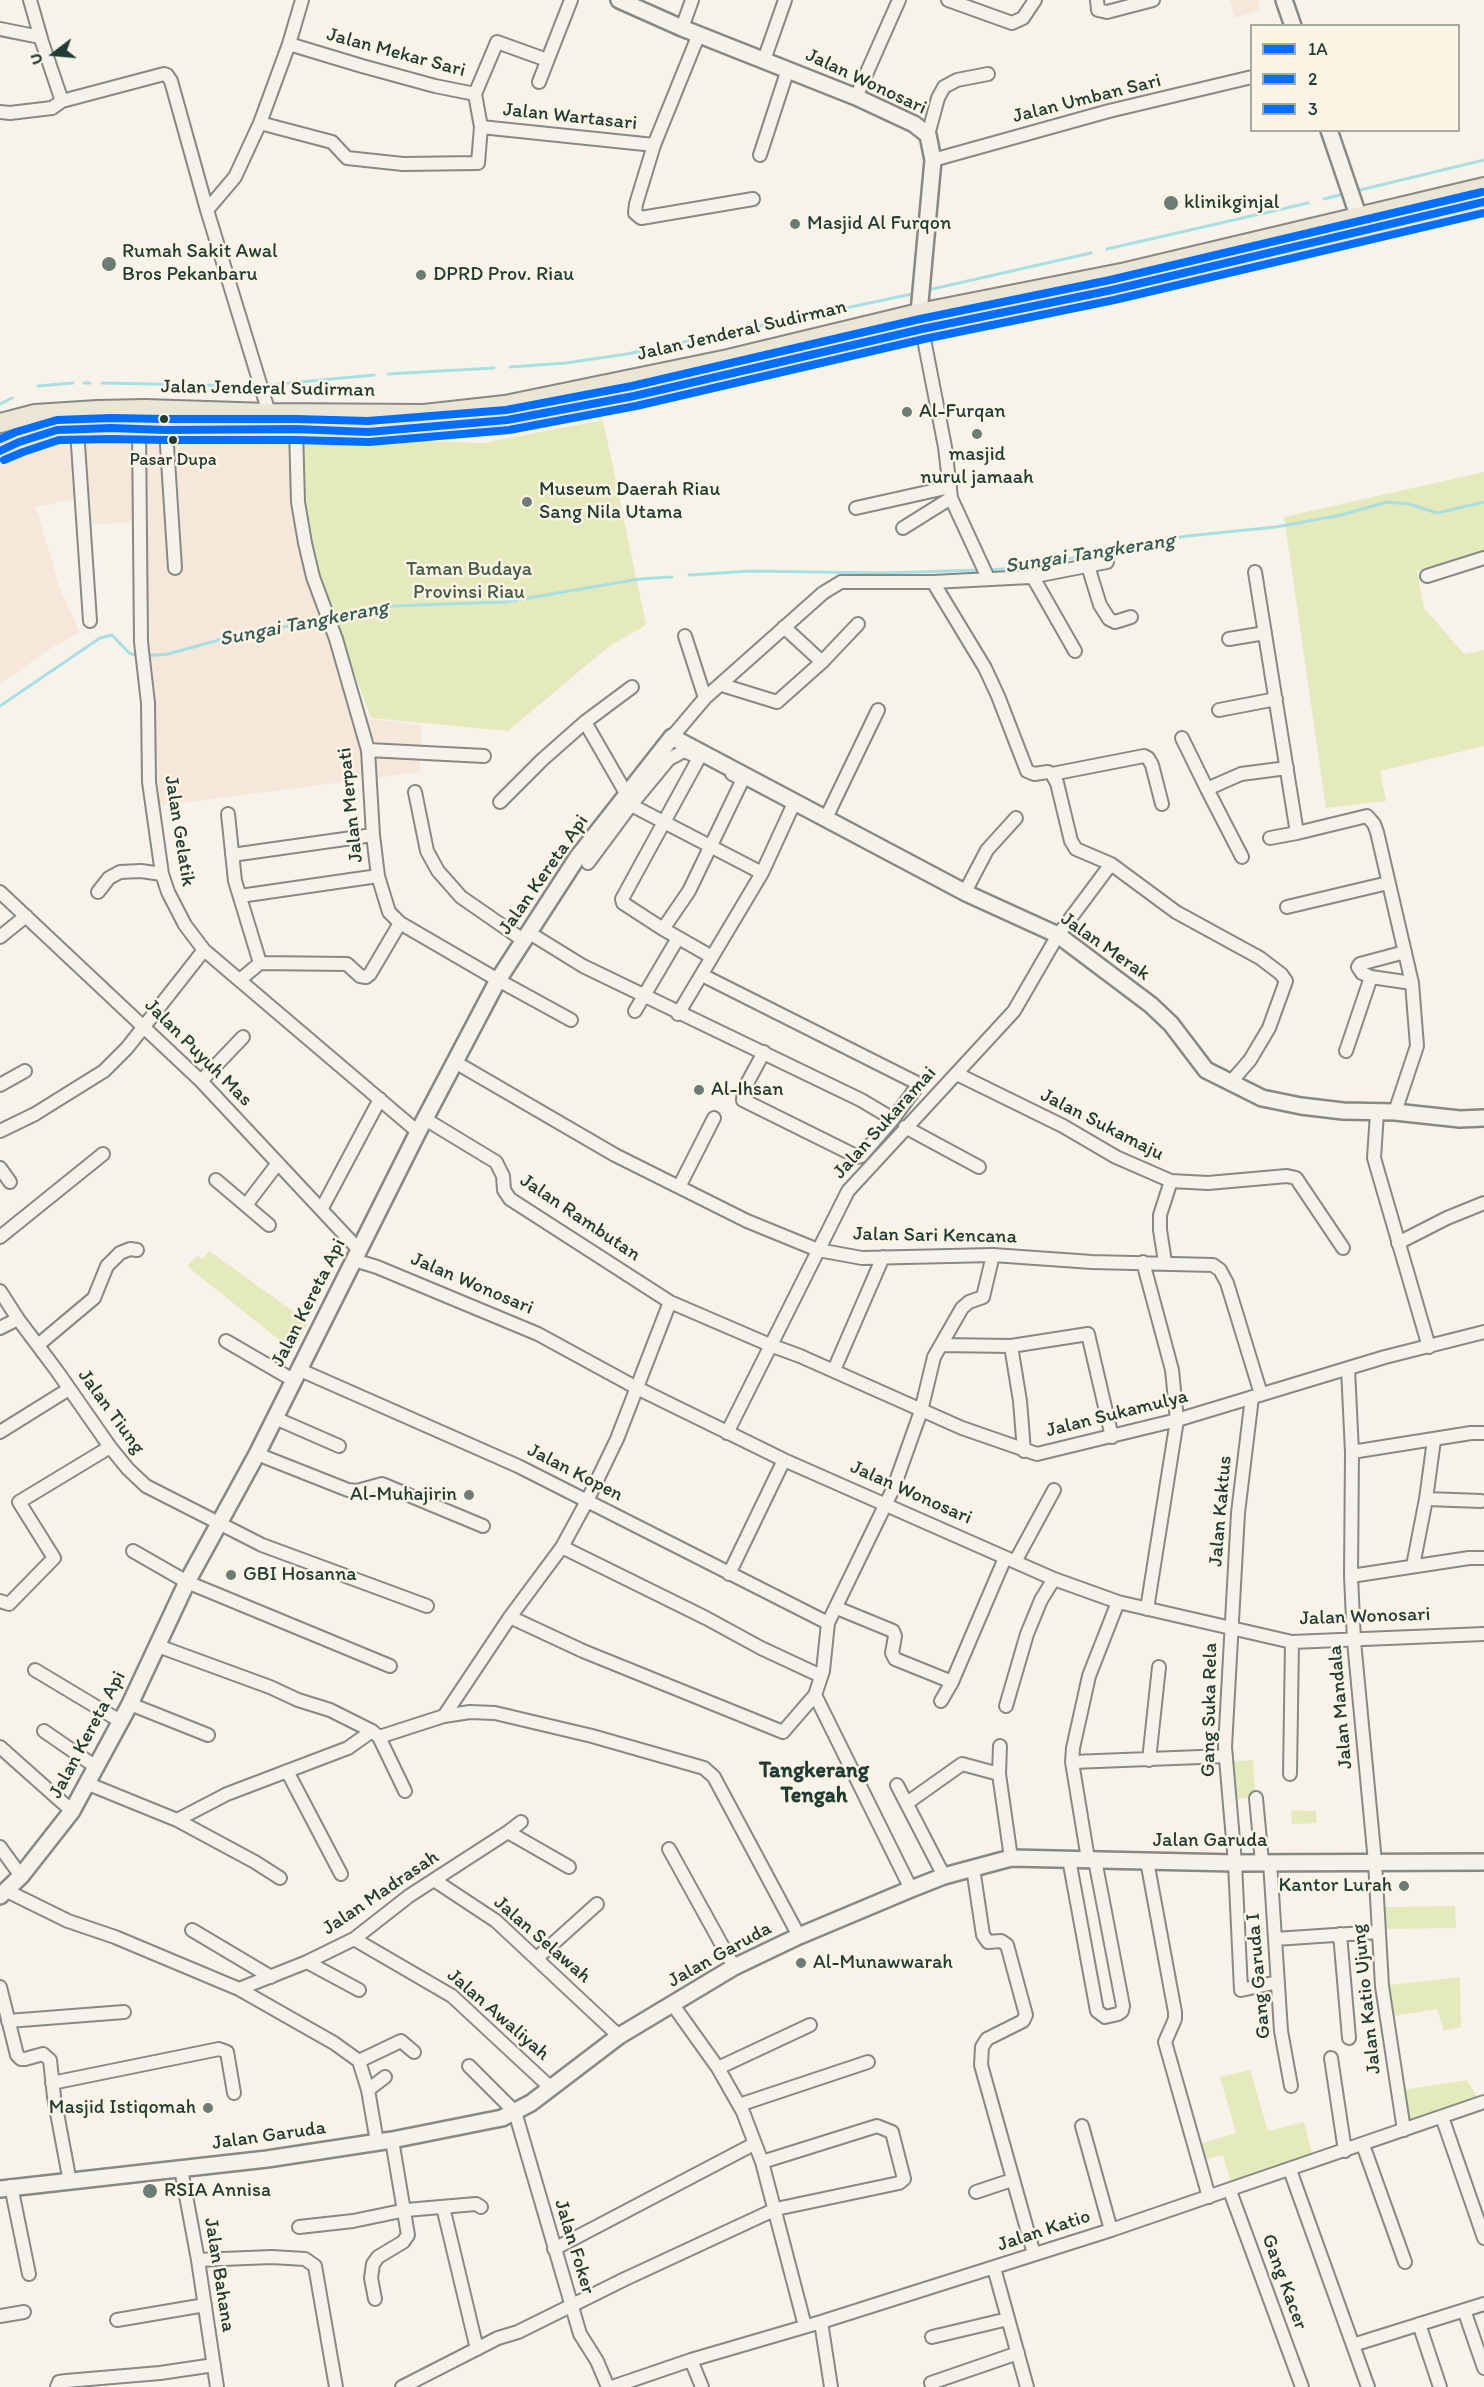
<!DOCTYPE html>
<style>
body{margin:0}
#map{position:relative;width:1484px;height:2387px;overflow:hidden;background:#f7f3ea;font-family:Itim,sans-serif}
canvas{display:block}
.legend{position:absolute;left:1250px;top:24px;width:210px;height:108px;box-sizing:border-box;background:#fcf5e5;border:2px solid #a4ab9e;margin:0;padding:8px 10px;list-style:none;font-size:18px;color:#1f3d34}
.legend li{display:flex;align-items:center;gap:12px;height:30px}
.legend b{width:30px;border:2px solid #a4ab9e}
.north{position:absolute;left:24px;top:24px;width:60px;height:60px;-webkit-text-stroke:4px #fcf5e5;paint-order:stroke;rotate:254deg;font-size:16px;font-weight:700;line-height:24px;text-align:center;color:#1f3d34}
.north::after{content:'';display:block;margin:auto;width:21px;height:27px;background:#1f3d34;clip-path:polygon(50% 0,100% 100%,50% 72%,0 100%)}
</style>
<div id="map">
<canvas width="1484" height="2387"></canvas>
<ul class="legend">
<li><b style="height:8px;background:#006eff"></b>1A</li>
<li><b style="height:8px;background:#006eff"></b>2</li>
<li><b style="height:8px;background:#006eff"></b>3</li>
</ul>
<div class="north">U</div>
</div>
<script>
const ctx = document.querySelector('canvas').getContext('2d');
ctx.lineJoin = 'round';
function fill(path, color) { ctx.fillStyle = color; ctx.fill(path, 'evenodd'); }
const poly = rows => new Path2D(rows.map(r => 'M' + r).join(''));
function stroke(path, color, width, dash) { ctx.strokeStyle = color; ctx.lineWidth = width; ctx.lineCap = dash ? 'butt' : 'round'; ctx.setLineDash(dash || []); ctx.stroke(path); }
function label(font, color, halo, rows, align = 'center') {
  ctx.font = font + ' Itim,sans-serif'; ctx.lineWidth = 5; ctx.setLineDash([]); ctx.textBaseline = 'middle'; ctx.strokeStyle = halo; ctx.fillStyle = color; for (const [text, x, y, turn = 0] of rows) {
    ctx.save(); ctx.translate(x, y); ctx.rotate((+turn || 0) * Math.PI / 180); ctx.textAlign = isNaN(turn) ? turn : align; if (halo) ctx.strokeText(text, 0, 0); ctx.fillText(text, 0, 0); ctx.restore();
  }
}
fill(poly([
 [1230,0,1257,0,1260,10,1235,18],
 [276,434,298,440,304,527,321,588,368,719,421,725,420,772,150,807,135,522,83,525,81,498,36,507,60,589,80,632,53,647,0,684,0,458,36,437]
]), '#f5e8db');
fill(poly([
 [603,420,646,625,608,647,508,731,371,718,322,587,305,527,299,444,369,439,483,443],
 [1484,472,1484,558,1417,571,1424,608,1464,654,1484,650,1484,746,1380,771,1386,801,1326,808,1284,517],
 [209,1251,308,1322,293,1351,187,1266,197,1256,203,1259],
 [1253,1760,1255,1797,1232,1799,1229,1762],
 [1291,1810,1316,1811,1317,1823,1292,1824],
 [1455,1906,1456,1928,1386,1929,1385,1907],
 [1460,1977,1461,2027,1444,2031,1437,2009,1393,2016,1390,1985],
 [1250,2070,1268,2131,1304,2122,1313,2158,1231,2184,1223,2155,1203,2160,1199,2144,1236,2133,1220,2077],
 [1467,2080,1479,2100,1410,2124,1408,2120,1402,2090]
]), '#e4eabc');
stroke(poly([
 [1356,191,1484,160],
 [1324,199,1343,194],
 [1107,249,1308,203],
 [928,290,1091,253],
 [510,367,566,363,627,354,912,294],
 [388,374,494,368],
 [84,383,90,383],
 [102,383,252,386],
 [268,385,374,375],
 [38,386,73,383],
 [0,404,12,398],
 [989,570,1037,566,1136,544,1187,536,1276,527,1341,515,1387,502,1409,504,1437,513,1484,502],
 [689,575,751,571,882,573,982,570],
 [332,618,392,606,505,602,639,579,672,577],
 [145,656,168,654,230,637,326,619],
 [0,706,100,638,112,635,129,653,138,656]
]), '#a7dfe2', 3);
const minor = poly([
 [30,0,42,42,62,101],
 [948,0,1012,23,1023,18,1035,0],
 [1097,0,1098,10,1107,12,1153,0],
 [682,28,692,0],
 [0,29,40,37],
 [699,34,654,145,636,204,635,213,641,218,753,199],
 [764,60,785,0],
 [539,82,571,0],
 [475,94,497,42,547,60],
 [856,97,899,0],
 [0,112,10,113,52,108,62,101,164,74,167,75,171,81,207,210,269,413],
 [260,123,332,142,347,158,403,164,478,163,481,127,475,94,435,86,362,66,289,44],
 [481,127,654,145],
 [928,135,938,98,944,87,957,80,988,74],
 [760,155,788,69],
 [933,160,1109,111,1252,77],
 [207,210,235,177,260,123,289,44,302,0],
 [922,329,945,447,951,498,988,578],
 [139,429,141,642,148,703,149,782,162,874,168,892,185,925,204,950,418,1132],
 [296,429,298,502,305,543,313,577,336,639,368,750,373,835,378,876,389,912,400,923,498,980,571,1020],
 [77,430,90,621],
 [166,430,175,568],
 [856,508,950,487],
 [903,528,951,498],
 [1088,566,1100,605,1109,619,1115,622,1131,617],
 [1255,572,1297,833,1367,816,1374,824,1377,832,1412,983,1417,1046,1395,1112],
 [1427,576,1484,558],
 [1030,577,1107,562],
 [933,582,985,668,998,696,1027,771,1034,774,1048,772,1052,774,1144,756,1148,758,1152,765,1162,804],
 [784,627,822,662],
 [685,636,705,698],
 [1229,639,1265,633],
 [722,685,777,702,822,662,858,624],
 [1219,710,1276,699],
 [672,737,705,698,823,593,841,582,933,582,1030,577,1034,579,1075,651],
 [1182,738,1207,789,1241,774,1287,768],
 [368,750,484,756],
 [699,758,622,899,623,903,663,929,712,957],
 [1052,774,1057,783,1071,841,1076,849,1111,864,1176,912,1260,958,1281,974,1286,981,1269,1028,1250,1060,1230,1083],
 [1207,789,1242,857],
 [415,792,427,851,438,871,461,897,523,940],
 [627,795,585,722,632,687],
 [500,802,542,760,585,722],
 [631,805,762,873],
 [228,814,235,881,260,963],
 [826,818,878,710],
 [1270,838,1297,833],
 [232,855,373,835],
 [588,863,631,805,669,759,684,751,698,757],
 [0,892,201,1081,359,1250],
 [98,892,109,878,120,872,141,871,162,874],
 [965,892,987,850,1016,818],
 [240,896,378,876],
 [1287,907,1388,883],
 [663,929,689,891,743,779,732,774],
 [528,932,583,966,861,1100,893,1119],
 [0,937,26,916],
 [1405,952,1360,964,1358,967,1362,973,1371,977,1412,983],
 [702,975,915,1082,916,1088,893,1119,861,1156,858,1157,743,1100,744,1089,764,1052],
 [241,979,260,963,347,964,360,976,366,977,370,974,400,923],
 [635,1011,678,938],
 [678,1014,762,873,795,801],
 [1346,1051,1371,977],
 [455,1062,615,1155,747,1221,818,1250,862,1258,993,1255,1092,1262,1213,1265,1220,1270,1227,1283,1261,1394],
 [957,1074,1063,1126,1116,1157,1171,1181,1208,1183,1287,1176,1296,1178,1343,1248],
 [201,1081,243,1037],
 [0,1085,25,1071],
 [1377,1113,1374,1158,1429,1347],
 [425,1119,496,1162,503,1176,504,1190,510,1199,670,1302,770,1345,800,1356,962,1428,1037,1454,1177,1420,1385,1357,1484,1332],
 [905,1127,979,1167],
 [0,1131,35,1114,104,1071,127,1048,204,950],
 [0,1168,10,1182],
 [216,1180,269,1225],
 [679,1187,714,1118],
 [246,1205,278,1163],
 [322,1208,380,1099],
 [0,1237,103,1154],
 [1398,1243,1447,1218,1484,1203],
 [354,1260,377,1267,538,1334,637,1388,784,1460,1054,1579,1118,1602,1292,1642,1484,1634],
 [1143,1262,1172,1370,1177,1420,1147,1609],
 [1165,1262,1160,1230,1160,1215,1171,1181],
 [0,1291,18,1319,57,1371,110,1447,128,1469,146,1486,262,1545,427,1606],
 [0,1328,18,1319],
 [226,1341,293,1380],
 [38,1345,94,1298,107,1266,120,1253,130,1249,137,1250],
 [942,1345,1011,1346,1088,1334,1112,1437],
 [1011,1346,1020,1401,1024,1451],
 [298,1369,518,1466,828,1623],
 [1348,1369,1352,1452,1351,1576,1354,1641,1375,1862,1382,1986,1404,2130],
 [834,1370,883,1257],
 [1252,1397,1238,1513,1225,1747,1235,1863,1241,1990,1278,1982],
 [275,1418,339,1446],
 [0,1432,69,1389],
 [727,1433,848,1191,1014,1011,1058,935,1111,864],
 [1352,1452,1471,1433,1484,1433],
 [257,1454,348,1490,357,1491,382,1484,483,1526],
 [1426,1499,1481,1501],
 [562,1547,706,1618,761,1648,821,1676],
 [133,1551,187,1582,390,1666],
 [1016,1560,1054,1490],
 [1413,1566,1426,1499,1434,1440],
 [729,1574,784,1460],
 [1351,1576,1469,1558,1484,1558],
 [0,1601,9,1604,54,1558,19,1502,110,1447],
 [837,1608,893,1631,895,1636,892,1653,895,1659,952,1682],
 [510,1617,583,1651,783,1732,815,1695,823,1671,828,1623,894,1487,921,1411,934,1357,962,1308,969,1302,983,1297,993,1255],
 [158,1646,270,1687,298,1700,330,1710,372,1731,379,1737,405,1791],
 [35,1670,120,1721],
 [815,1695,911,1889],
 [941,1701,952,1682,1005,1558],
 [130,1704,208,1735],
 [1006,1706,1027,1634,1041,1600,1054,1579],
 [444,1716,510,1617,562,1547,587,1501,617,1439,670,1302],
 [44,1731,96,1767],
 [379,1737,444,1716,470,1712,495,1713,592,1736,704,1768,714,1777,799,1936],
 [1000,1746,999,1774,1011,1858],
 [0,1747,72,1811],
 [1149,1760,1159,1667],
 [1072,1762,1226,1756],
 [287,1771,341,1874],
 [1290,1774,1292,1642],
 [86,1783,177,1820,255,1862,280,1878],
 [897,1785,944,1876],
 [1256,1798,1262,1862],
 [907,1803,962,1764,999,1774],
 [177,1820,227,1794,348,1748,372,1731],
 [508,1832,521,1822],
 [0,1847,21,1876],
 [669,1849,734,1967],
 [1069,1859,1097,2011,1105,2017,1118,2014,1122,2011,1123,2006,1095,1860],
 [1088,1859,1072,1762,1073,1748,1089,1676,1118,1602],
 [1147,1861,1175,2012,1175,2019,1165,2042,1209,2197],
 [1270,1862,1281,2031,1291,2086],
 [973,1868,983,1935,988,1942,1001,1941,1007,1945,1026,2015,1023,2021,987,2039,982,2047,981,2065,1034,2254],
 [434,1880,496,1921,619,2036],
 [7,1891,68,1921,115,1937,239,1989,307,1962,354,1939,409,1896,508,1832,569,1867],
 [192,1930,271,1977],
 [1340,1934,1349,2038],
 [354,1939,452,1996,551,2088],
 [1275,1939,1379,1932],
 [537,1958,597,1904],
 [307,1962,359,1990],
 [0,1987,17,2055,21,2059,25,2059,43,2054,50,2060,54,2097,70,2182],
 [239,1989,334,2043,359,2061,368,2090,377,2142],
 [673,2005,718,2068,743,2112,762,2162,805,2326],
 [8,2021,124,2012],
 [1331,2058,1345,2151],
 [359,2061,401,2041,414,2052],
 [469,2066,515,2112,580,2334,597,2361,608,2387],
 [718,2068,810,2025],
 [52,2083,219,2049,227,2052,234,2093],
 [368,2090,385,2077],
 [739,2105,868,2062],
 [1442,2117,1484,2238],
 [1082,2126,1111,2230],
 [1363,2145,1405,2262],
 [181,2169,198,2260,217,2387],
 [1290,2170,1368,2387],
 [11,2186,29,2274],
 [1230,2191,1302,2387],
 [976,2192,1012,2180],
 [443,2207,477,2349],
 [299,2227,353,2221,406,2210,476,2204,481,2207],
 [554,2249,754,2144],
 [198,2260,272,2257,305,2259,315,2266,336,2387],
 [994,2268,1027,2387],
 [375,2299,371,2278,373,2264,378,2257,403,2242,408,2235,392,2140],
 [1464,2310,1484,2368],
 [0,2316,24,2312],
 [117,2320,205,2305],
 [821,2322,831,2387],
 [1419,2324,1440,2387],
 [932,2337,1008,2319],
 [1353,2345,1484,2304],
 [691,2360,702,2387],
 [931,2383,1018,2353],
 [57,2387,59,2382,66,2381,160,2373,214,2365],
 [402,2387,498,2338,518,2332,625,2279,776,2209,899,2183,904,2179,892,2132,877,2126,762,2162],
 [612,2387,691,2360,821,2322,1111,2230,1484,2102]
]);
const tertiary = poly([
 [619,0,682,28,856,97,914,124,928,135,933,160,919,313],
 [1284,0,1293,26],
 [1329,130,1359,218],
 [0,1896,21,1876,72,1811,130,1704,187,1582,257,1454,418,1132,498,980,577,858,672,737,968,894,1058,935,1151,1005,1171,1024,1206,1070,1262,1098,1301,1106,1343,1111,1395,1112,1460,1119,1484,1118],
 [0,2189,267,2159,392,2140,502,2118,531,2103,619,2036,734,1967,799,1936,911,1889,944,1876,1011,1858,1235,1863,1484,1862]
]);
const primary = poly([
 [0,423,35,414,97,410,145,409,269,413,424,414,505,405,728,359,919,313,1126,272,1484,187],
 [0,451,19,442,57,430,111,428,166,430,296,429,368,432,507,420,634,396,922,329,1112,290,1484,202]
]);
stroke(minor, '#868984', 16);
stroke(tertiary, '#868984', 20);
stroke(primary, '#868984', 22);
stroke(minor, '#f5f2ec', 12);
stroke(tertiary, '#f5f2ec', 15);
stroke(primary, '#eae5d5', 18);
stroke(poly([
 [0,451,19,442,57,430,111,428,166,430,296,429,368,432,507,420,634,396,922,329,1112,290,1484,202]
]), '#006eff', 8);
stroke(poly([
 [4,460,23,452,59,440,111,439,166,440,296,440,369,442,509,430,636,406,924,339,1114,300,1484,213]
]), '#006eff', 8);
stroke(poly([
 [0,439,16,432,57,420,111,418,166,419,296,419,368,421,506,410,632,386,920,319,1110,280,1482,192]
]), '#006eff', 8);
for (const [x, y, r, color] of [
 [1171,203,8,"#6b7d74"],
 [795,224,6,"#6b7d74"],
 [109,264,8,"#6b7d74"],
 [421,275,6,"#6b7d74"],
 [907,412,6,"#6b7d74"],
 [164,419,5,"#1f3d34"],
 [977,434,6,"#6b7d74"],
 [173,440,5,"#1f3d34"],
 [527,502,6,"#6b7d74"],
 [699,1090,6,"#6b7d74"],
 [469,1495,6,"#6b7d74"],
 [231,1575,6,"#6b7d74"],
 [1404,1886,6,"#6b7d74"],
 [801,1963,6,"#6b7d74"],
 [208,2108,6,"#6b7d74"],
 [150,2191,8,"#6b7d74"]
]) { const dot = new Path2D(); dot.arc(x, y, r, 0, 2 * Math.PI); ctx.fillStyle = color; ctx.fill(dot); stroke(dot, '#fcf5e5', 2); }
label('18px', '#1f3d34', '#fcf5e5', [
 ["Pasar Dupa",173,460]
]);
label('20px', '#1f3d34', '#fcf5e5', [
 ["Jalan Mekar Sari",396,53,15],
 ["Jalan Wonosari",866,82,25],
 ["Jalan Umban Sari",1087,99,-14],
 ["Jalan Wartasari",570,117,6],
 ["Jalan Jenderal Sudirman",742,331,-13],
 ["Jalan Jenderal Sudirman",268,389,1],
 ["Jalan Merpati",351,805,-96],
 ["Jalan Gelatik",179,831,81],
 ["Jalan Kereta Api",544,875,-55],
 ["Jalan Merak",1105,947,35],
 ["Jalan Puyuh Mas",198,1053,45],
 ["Jalan Sukaramai",885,1123,-48],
 ["Jalan Sukamaju",1102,1125,27],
 ["Jalan Rambutan",580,1218,34],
 ["Jalan Sari Kencana",935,1236,1],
 ["Jalan Wonosari",472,1284,23],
 ["Jalan Kereta Api",309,1303,-63],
 ["Jalan Tiung",111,1412,54],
 ["Jalan Sukamulya",1117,1414,-14],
 ["Jalan Kopen",575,1473,27],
 ["Jalan Wonosari",911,1493,24],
 ["Jalan Kaktus",1221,1511,-85],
 ["Jalan Wonosari",1365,1617,-2],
 ["Jalan Mandala",1341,1707,-95],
 ["Gang Suka Rela",1210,1710,-89],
 ["Jalan Kereta Api",88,1735,-62],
 ["Jalan Garuda",1210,1841],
 ["Jalan Madrasah",381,1893,-34],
 ["Jalan Selawah",542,1940,41],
 ["Jalan Garuda",720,1955,-29],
 ["Gang Garuda I",1259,1976,-95],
 ["Jalan Katio Ujung",1367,1999,-96],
 ["Jalan Awaliyah",498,2015,41],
 ["Jalan Garuda",269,2136,-8],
 ["Jalan Katio",1044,2231,-18],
 ["Jalan Foker",574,2247,73],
 ["Jalan Bahana",219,2275,81],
 ["Gang Kacer",1284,2282,70]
]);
label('20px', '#1f3d34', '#fcf5e5', [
 ["klinikginjal",1184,203],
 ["Masjid Al Furqon",807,224],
 ["Rumah Sakit Awal",122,252],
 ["Bros Pekanbaru",122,275],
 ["DPRD Prov. Riau",433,275],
 ["Al-Furqan",919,412],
 ["masjid",977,455,"center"],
 ["nurul jamaah",977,478,"center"],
 ["Museum Daerah Riau",539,490],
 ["Sang Nila Utama",539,513],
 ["Al-Ihsan",711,1090],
 ["Al-Muhajirin",457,1495,"right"],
 ["GBI Hosanna",243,1575],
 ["Kantor Lurah",1392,1886,"right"],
 ["Al-Munawwarah",813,1963],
 ["Masjid Istiqomah",196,2108,"right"],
 ["RSIA Annisa",164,2191]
], 'left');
label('20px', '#435e48', '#fcf5e5', [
 ["Taman Budaya",469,570],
 ["Provinsi Riau",469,593]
]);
label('italic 21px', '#335c56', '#fcf5e5', [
 ["Sungai Tangkerang",1090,554,-9],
 ["Sungai Tangkerang",304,624,-11]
]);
label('bold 22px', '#1f3d34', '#fcf5e5', [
 ["Tangkerang",814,1771],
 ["Tengah",814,1796]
]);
</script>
